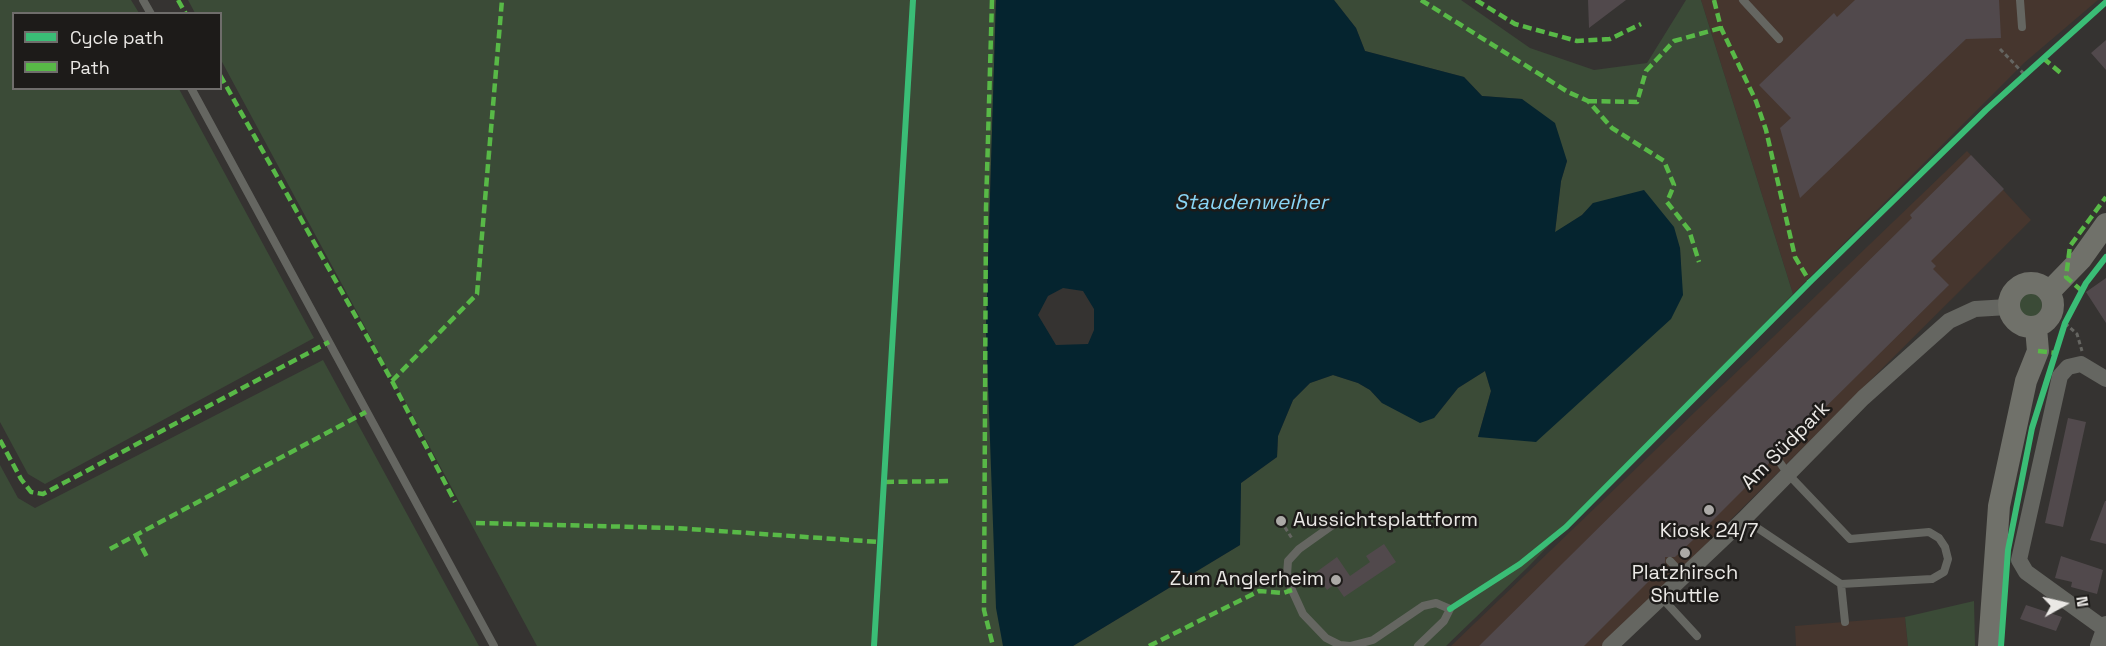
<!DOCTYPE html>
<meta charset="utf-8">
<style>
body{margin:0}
#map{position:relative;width:2106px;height:646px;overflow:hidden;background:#353331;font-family:"Space Grotesk",sans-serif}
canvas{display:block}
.legend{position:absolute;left:12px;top:12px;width:210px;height:78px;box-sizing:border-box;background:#1d1b19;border:2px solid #6f6d6b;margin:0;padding:8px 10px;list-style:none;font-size:18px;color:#eae8e5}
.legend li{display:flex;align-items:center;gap:12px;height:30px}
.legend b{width:30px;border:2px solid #6f6d6b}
.north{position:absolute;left:2034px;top:574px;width:60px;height:60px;-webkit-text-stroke:4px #1d1b19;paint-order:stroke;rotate:82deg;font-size:16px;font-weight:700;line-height:24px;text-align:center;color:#eae8e5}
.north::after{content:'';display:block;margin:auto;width:21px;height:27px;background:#eae8e5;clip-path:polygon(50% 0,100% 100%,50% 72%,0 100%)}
</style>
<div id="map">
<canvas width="2106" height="646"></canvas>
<ul class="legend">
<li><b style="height:8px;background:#3abd76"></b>Cycle path</li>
<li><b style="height:8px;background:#58b947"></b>Path</li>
</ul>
<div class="north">N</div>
</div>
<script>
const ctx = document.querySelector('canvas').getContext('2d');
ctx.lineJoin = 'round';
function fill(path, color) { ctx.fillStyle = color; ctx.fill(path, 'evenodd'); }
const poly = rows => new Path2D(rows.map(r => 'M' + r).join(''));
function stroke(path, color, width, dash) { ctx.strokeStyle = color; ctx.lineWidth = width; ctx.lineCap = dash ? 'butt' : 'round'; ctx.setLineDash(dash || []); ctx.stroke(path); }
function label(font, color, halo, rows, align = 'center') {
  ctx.font = font + ' "Space Grotesk",sans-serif'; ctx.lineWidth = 5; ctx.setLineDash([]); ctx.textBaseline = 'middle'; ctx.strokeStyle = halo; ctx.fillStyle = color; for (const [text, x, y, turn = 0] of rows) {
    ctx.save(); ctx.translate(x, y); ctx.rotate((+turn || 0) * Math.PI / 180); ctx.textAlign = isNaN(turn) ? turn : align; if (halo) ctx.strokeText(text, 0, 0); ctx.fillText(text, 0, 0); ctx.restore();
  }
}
fill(poly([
 [1701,0,2098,0,2024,63,1793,294],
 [1967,151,2031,220,1604,646,1451,646],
 [1905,617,1908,646,1796,646,1795,626]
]), '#46362e');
fill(poly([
 [0,0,131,0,139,13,14,14,14,88,179,89,314,338,45,484,28,474,0,422],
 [188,0,996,0,986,328,1003,646,537,646,221,60,220,14,195,13],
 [1334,0,1461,0,1530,48,1594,70,1647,63,1686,0,1701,0,1793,294,1528,567,1446,646,1073,646,1240,545,1241,483,1277,457,1278,436,1293,400,1310,383,1333,375,1358,383,1370,390,1382,403,1434,418,1458,388,1485,371,1491,391,1478,437,1681,270,1680,248,1593,203,1582,215,1555,233,1561,181,1567,161,1522,99,1482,96,1464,77,1365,51,1356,28],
 '2018 305a12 12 0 1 1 24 0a12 12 0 1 1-24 0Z',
 [323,360,479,646,0,646,0,465,18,498,35,508],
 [1974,601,1975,646,1908,646,1905,617]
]), '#3b4b37');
fill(poly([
 [996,0,1334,0,1356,28,1365,51,1464,77,1482,96,1522,99,1555,123,1567,161,1561,181,1555,232,1582,215,1593,203,1644,190,1674,227,1680,248,1683,295,1671,319,1536,442,1478,437,1491,391,1485,371,1458,388,1434,418,1420,423,1382,403,1370,390,1358,383,1333,375,1310,383,1293,400,1278,436,1277,457,1241,483,1240,545,1073,646,1003,646,996,608,986,328],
 [1063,288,1083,291,1094,309,1094,330,1088,344,1056,345,1038,315,1048,296]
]), '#05242f');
fill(poly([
 [1588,0,1626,0,1589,28],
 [1855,0,1999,0,2001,38,1966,39,1800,198,1780,128,1791,118,1759,85,1834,13,1837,17],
 [2106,40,2106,70,2091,53],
 [1971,155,2004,189,1931,261,1936,266,1933,269,1949,285,1780,452,1772,452,1771,461,1765,468,1694,539,1675,557,1665,557,1665,565,1584,646,1479,646,1912,218,1910,215],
 [2106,278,2106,323,2086,292],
 [2068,418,2086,422,2063,527,2045,523],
 [2105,501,2106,501,2106,544,2090,540],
 [1384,544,1396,562,1344,597,1335,584,1327,590,1315,573,1337,557,1350,576,1370,562,1366,556],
 [2061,556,2103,570,2097,594,2071,587,2072,582,2055,578],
 [2026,605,2062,617,2056,631,2020,619]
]), '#51494c');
stroke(poly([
 [2000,49,2025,75],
 [2065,323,2077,334,2082,351],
 [1281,521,1293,540]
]), '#656561', 3, [4.5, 3]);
stroke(poly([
 [143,0,151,14],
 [1743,0,1779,39],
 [2020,0,2022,27],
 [191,88,494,646],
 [1744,519,1841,584,1932,579,1944,572,1948,559,1945,547,1939,538,1929,532,1850,539,1788,474,1776,457],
 [1337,522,1299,549,1288,561,1287,575,1292,590,1303,614,1326,638,1340,645,1350,646,1373,640,1423,606,1436,603,1450,609,1444,621,1418,646],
 [1670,561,1683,575],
 [1841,584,1845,622],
 [1661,597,1697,636]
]), '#656661', 8);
stroke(poly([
 [2106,379,2081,364,2068,367,2060,376,2019,560,2026,572,2106,630],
 [1610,646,1744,519,1863,398,1949,321,1975,309,2008,307],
 [2098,646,2106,624]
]), '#656661', 16);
stroke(poly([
 '2009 305a22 22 0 1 1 44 0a22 22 0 1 1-44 0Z',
 [2049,292,2081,259,2106,224],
 [1989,646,1999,506,2026,381,2038,351,2036,328]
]), '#70716a', 22);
stroke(poly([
 [178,0,186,14],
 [992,0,986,208,984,610,993,646],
 [1421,0,1568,92,1588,101,1612,128,1664,161,1674,185,1667,202,1689,230,1699,262],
 [1476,0,1515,24,1577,41,1610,39,1641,24],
 [1714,0,1721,28,1756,101,1766,130,1795,257,1810,282],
 [2043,58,2063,75],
 [220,75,392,381,455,502],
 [1588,101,1637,102,1646,71,1674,41,1721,28],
 [2082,291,2066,277,2070,246,2106,197],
 [2038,351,2055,353],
 [392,381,477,294,502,0],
 [0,440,21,479,31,492,43,494,329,342],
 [885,482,952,481],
 [476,523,675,528,879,542],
 [136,536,148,559],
 [110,549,366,412],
 [1149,646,1259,591,1283,593,1292,590]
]), '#58b947', 4.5, [9, 4.5]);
stroke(poly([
 [1450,609,1520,564,1566,527,1810,282,1986,110,2106,2],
 [874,646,913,0],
 [2001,646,2008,550,2032,428,2065,323,2086,283,2106,257]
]), '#3abd76', 6);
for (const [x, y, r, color] of [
 [1709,510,6,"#aba9a6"],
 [1281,521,6,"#aba9a6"],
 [1685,553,6,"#aba9a6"],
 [1336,580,6,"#aba9a6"]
]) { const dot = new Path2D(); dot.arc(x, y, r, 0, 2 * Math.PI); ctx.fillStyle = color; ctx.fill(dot); stroke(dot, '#1d1b19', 2); }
label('20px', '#eae8e5', '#1d1b19', [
 ["Am Südpark",1786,446,-45]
]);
label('20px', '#eae8e5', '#1d1b19', [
 ["Aussichtsplattform",1293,521,"left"],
 ["Kiosk 24/7",1709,532],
 ["Platzhirsch",1685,574],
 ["Shuttle",1685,597],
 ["Zum Anglerheim",1324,580,"right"]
]);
label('italic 21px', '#89d5f5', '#1d1b19', [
 ["Staudenweiher",1251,203]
]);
</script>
